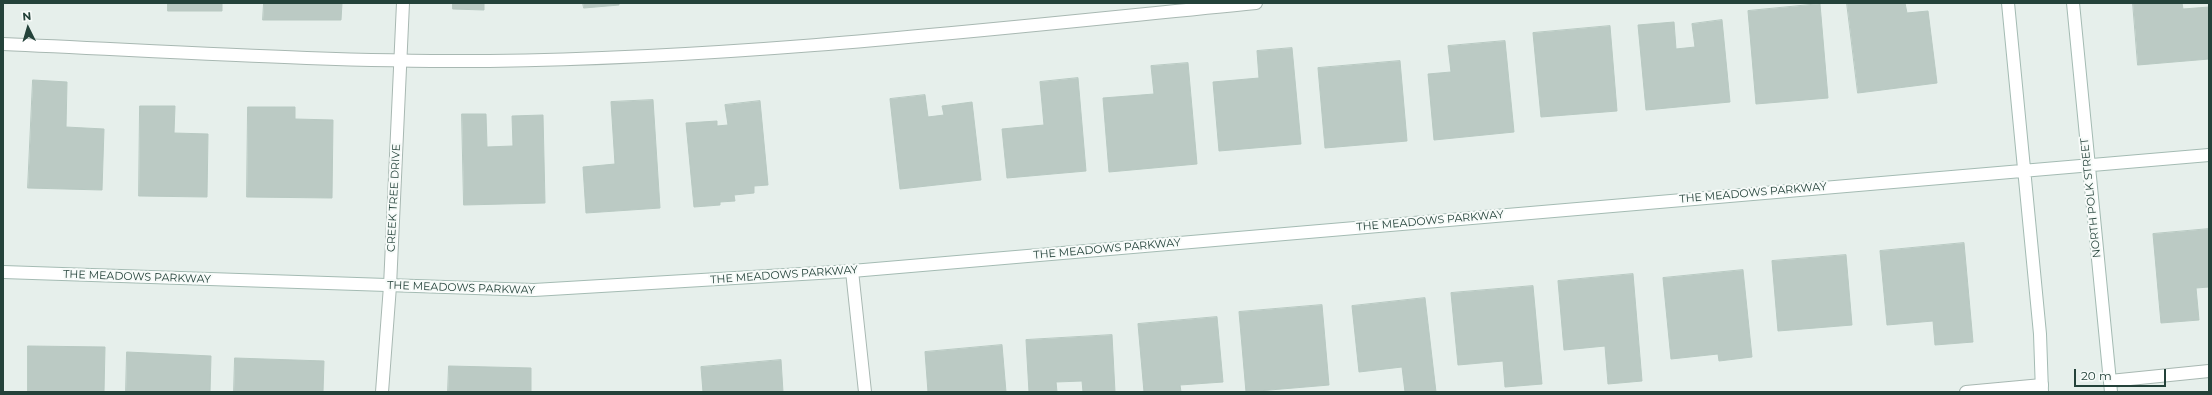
<!DOCTYPE html>
<html>
<head>
<meta charset="utf-8">
<style>
	body { margin:0 }
	#map { position:relative; width:2212px; height:395px; overflow:hidden; background:#e6efeb; font-family:Montserrat,sans-serif }
	canvas { display:block }
	.frame { position:absolute; inset:0; border:4px solid #24423a; pointer-events:none }
	.north { position:absolute; left:8px; top:8px; width:40px; height:40px; -webkit-text-stroke:3px #f7fbf9; paint-order:stroke; rotate:355deg; font-size:11px; font-weight:700; line-height:16px; text-align:center; color:#24423a }
	.north::after { content:''; display:block; margin:auto; width:14px; height:18px; background:#24423a; clip-path:polygon(50% 0,100% 100%,50% 72%,0 100%) }
	.scale { position:absolute; left:2074px; top:369px; width:92px; height:18px; box-sizing:border-box; border:2px solid #24423a; border-top:0; padding-left:5px; font-size:12px; line-height:14px; white-space:nowrap; color:#24423a; -webkit-text-stroke:3px #f7fbf9; paint-order:stroke }
</style>
</head>
<body>
<div id="map">
<canvas width="2212" height="395"></canvas>
<div class="frame"></div>
<div class="north">N</div>
<div class="scale">20 m</div>
</div>
<script>
const context = document.querySelector('canvas').getContext('2d');
context.lineJoin = 'round';
function paint(path, color) { context.fillStyle = color; context.fill(path, 'evenodd'); }
function strokePath(path, color, width, dash) { context.strokeStyle = color; context.lineWidth = width; context.lineCap = dash ? 'butt' : 'round'; context.setLineDash(dash || []); context.stroke(path); }
function label(font, color, halo, rows, align = 'center') {
  context.font = font + ' Montserrat,sans-serif'; context.lineWidth = 4; context.setLineDash([]); context.textBaseline = 'middle'; context.strokeStyle = halo; context.fillStyle = color; for (const [text, x, y, turn = 0] of rows) {
    context.save(); context.translate(x, y); context.rotate((+turn || 0) * Math.PI / 180); context.textAlign = isNaN(turn) ? turn : align; if (halo) context.strokeText(text, 0, 0); context.fillText(text, 0, 0); context.restore();
  }
}
const building = new Path2D(`
	M168,3h54v8h-54z
	M264,3h78l-1,17h-78z
	M453,3h31v7l-31,-1z
	M583,3h36v2l-35,3z
	M1847,3h58l2,10 21,-2 9,72 -79,10z
	M2133,3h49l1,6 26,-2v52l-71,6z
	M1820,4l8,94 -72,6 -8,-93z
	M1722,20l8,82 -84,8 -8,-85 36,-3 2,27 19,-2 -3,-23z
	M1610,26l7,85 -76,6 -8,-84z
	M1505,41l9,91 -80,8 -6,-66 23,-2 -3,-26z
	M1292,48l9,96 -82,7 -6,-69 46,-4 -2,-27z
	M1400,61l7,80 -82,7 -7,-80z
	M1188,63l9,101 -88,8 -6,-74 51,-4 -3,-28z
	M1078,78l8,93 -79,7 -5,-49 42,-4 -4,-43z
	M33,80l34,2 -1,45 38,2 -2,61 -74,-2z
	M925,95l3,22 16,-2 -2,-9 30,-4 9,78 -81,9 -10,-90z
	M653,100l7,108 -74,5 -3,-46 32,-3 -4,-62z
	M760,101l8,84 -14,1v7l-20,2 1,6 -15,1v3l-26,2 -8,-84 31,-2v5l11,-1 -3,-20z
	M140,106h35l-1,27 34,1 -1,63 -68,-1z
	M248,107h47v12l38,1 -1,78 -85,-1z
	M462,114h24l1,33 26,-1 -1,-30 31,-1 2,88 -81,2z
	M2209,229v58l-13,1 3,32 -38,3 -8,-89z
	M1964,243l9,99 -38,3 -2,-24 -46,4 -7,-74z
	M1846,255l6,70 -74,6 -6,-70z
	M1743,270l9,87 -33,4 -1,-7 -47,5 -8,-81z
	M1633,274l9,107 -34,3 -3,-38 -41,4 -6,-69z
	M1533,286l9,98 -37,3 -2,-26 -45,4 -7,-72z
	M1425,298l11,94h-31l-3,-25 -43,5 -7,-66z
	M1322,305l7,80 -83,7 -7,-80z
	M1217,317l6,65 -43,3 1,7h-37l-6,-68z
	M1112,335l3,57h-32l-1,-11 -26,1 1,10h-28l-3,-52z
	M1002,345l4,47h-78l-3,-40z
	M28,346l77,1 -1,45h-76z
	M127,352l84,4 -1,36h-84z
	M235,358l89,3 -1,31h-89z
	M781,360l2,32h-80l-2,-25z
	M449,366l82,2v24h-83z`);
paint(building, '#bbcac4');
strokePath(building, '#b8c9c2', 1);
const lane = new Path2D(`
	M3,44c162,7 324,18 486,17 256,-3 512,-33 767,-58
	M2110,381l99,-10
	M1966,392l76,-7`);
const street = new Path2D(`
	M852,271l13,121
	M382,392l8,-106 13,-283`);
const secondary = new Path2D(`
	M2008,3l32,331 2,58
	M2073,3l38,389
	M3,272l531,18 318,-19 1357,-116`);
strokePath(lane, '#a8b8b2', 14);
strokePath(street, '#a8b8b2', 14);
strokePath(secondary, '#a4bbb3', 14);
strokePath(lane, '#fff', 12);
strokePath(street, '#fff', 12);
strokePath(secondary, '#fff', 12);
label('11px', '#24423a', '#f7fbf9', [
	["THE MEADOWS PARKWAY",1753,193,-5],
	["CREEK TREE DRIVE",394,198,-87],
	["NORTH POLK STREET",2091,198,-96],
	["THE MEADOWS PARKWAY",1430,221,-5],
	["THE MEADOWS PARKWAY",1107,249,-5],
	["THE MEADOWS PARKWAY",784,275,-4],
	["THE MEADOWS PARKWAY",137,277,2],
	["THE MEADOWS PARKWAY",461,288,2]
]);
</script>
</body>
</html>
